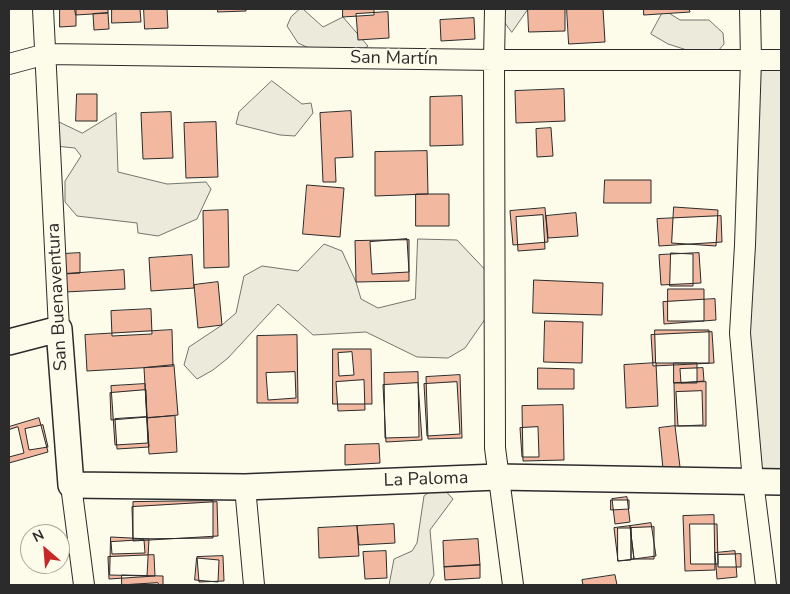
<!DOCTYPE html>
<html>
<head>
<meta charset="utf-8">
<style>
	body { margin:0 }
	#map { position:relative; width:790px; height:594px; overflow:hidden; background:#fdfbea; font-family:"Nunito Sans",sans-serif }
	canvas { display:block }
	.frame { position:absolute; inset:0; border:10px solid #2b2b2b; pointer-events:none }
	.north { position:absolute; left:20px; top:524px; width:50px; height:50px; box-sizing:border-box; background:#fdfbea; border:1px solid #a9a89e; border-radius:50%; rotate:333deg; font-size:14px; font-weight:700; line-height:20px; text-align:center; color:#2b2b2b }
	.north::after { content:''; display:block; margin:auto; width:18px; height:22px; background:#c62828; clip-path:polygon(50% 0,100% 100%,50% 72%,0 100%) }
</style>
</head>
<body>
<div id="map">
<canvas width="790" height="594"></canvas>
<div class="frame"></div>
<div class="north">N</div>
</div>
<script>
const context = document.querySelector('canvas').getContext('2d');
context.lineJoin = 'round';
function paint(path, color) { context.fillStyle = color; context.fill(path, 'evenodd'); }
function strokePath(path, color, width, dash) { context.strokeStyle = color; context.lineWidth = width; context.lineCap = dash ? 'butt' : 'round'; context.setLineDash(dash || []); context.stroke(path); }
function label(font, color, halo, rows, align = 'center') {
  context.font = font + ' "Nunito Sans",sans-serif'; context.lineWidth = 4; context.setLineDash([]); context.textBaseline = 'middle'; context.strokeStyle = halo; context.fillStyle = color; for (const [text, x, y, turn = 0] of rows) {
    context.save(); context.translate(x, y); context.rotate((+turn || 0) * Math.PI / 180); context.textAlign = isNaN(turn) ? turn : align; if (halo) context.strokeText(text, 0, 0); context.fillText(text, 0, 0); context.restore();
  }
}
const green = new Path2D(`
	M300,9h3l20,18 20,-10 25,29 -22,15 -22,-6 -26,-12 -11,-17 4,-9z
	M495,9h33l-16,23z
	M664,10l16,10h29l14,13 1,11 -12,14 -44,-14 -17,-10z
	M751,60h30v422l-28,-1 -13,-148z
	M272,81l30,23 9,-1 2,10 -18,23 -15,-1 -44,-11 3,-12z
	M116,113l2,59 49,12 39,-2 5,7 -14,30 -39,17 -20,-3 -1,-10 -60,-7 -12,-14v-21l16,-25 -6,-8 -20,-2 2,-25 25,12z
	M418,239l39,1 34,36 -3,39 -23,33 -17,10 -31,-1 -51,-25 -53,3 -35,-31 -50,54 -15,12 -16,9 -13,-14 5,-18 33,-22 14,-12 8,-37 18,-10 36,5 26,-27 18,7 14,31 5,17 17,9 37,-9z
	M441,486l12,13 -23,31 4,45 -5,10h-40l5,-26 18,-8 5,-8 7,-47z`);
paint(green, '#ecebdb');
strokePath(green, '#74746e', 1);
const building = new Path2D(`
	M60,9h16v17l-16,1z
	M75,9h33v4l-32,2z
	M112,9h28l1,13 -29,1z
	M144,9h23l1,19 -23,1z
	M218,9h28v2l-28,1z
	M343,9h31v6l-31,2z
	M528,9h37v22l-36,1z
	M567,9h36l2,33 -36,2z
	M644,9h45l1,3 -46,3z
	M388,12l1,26 -31,2 -2,-26z
	M108,13l1,16 -15,1 -1,-16z
	M474,18l1,21 -34,2 -1,-21z
	M564,89l1,32 -49,2 -1,-32z
	M77,94h20v27h-21z
	M462,96l1,49 -33,1v-49z
	M351,111l2,46 -18,1 1,24h-13l-3,-69z
	M171,112l2,46 -30,1 -2,-46z
	M216,122l2,55 -32,1 -2,-55z
	M551,128l2,28 -16,1 -1,-28z
	M427,151l1,43 -53,2v-44z
	M605,180h46v23h-47z
	M307,185l37,3 -4,49 -37,-3z
	M416,194h33v32h-33z
	M674,207l44,3 -2,36 -44,-3z
	M545,208l3,34 -35,3 -3,-34z
	M228,210l1,57 -25,1 -1,-57z
	M576,213l2,23 -30,2 -2,-22z
	M543,215l2,34 -27,2 -2,-34z
	M721,216l1,26 -63,4 -2,-27z
	M407,239l2,33 -37,2 -2,-32z
	M409,240v41l-53,1 -1,-41z
	M80,253v20l-16,1 -1,-20z
	M671,253l22,1v32h-23z
	M699,253l2,30 -40,2 -2,-30z
	M192,255l2,33 -43,3 -2,-33z
	M124,270l1,19 -60,3 -1,-18z
	M534,280l69,3 -1,32 -69,-2z
	M218,282l4,43 -24,3 -4,-43z
	M668,289h36v32h-36z
	M715,299l1,21 -52,4 -1,-22z
	M151,309l1,25 -40,2 -1,-25z
	M545,321l38,1 -1,41 -38,-1z
	M172,330l1,36 -86,5 -2,-36z
	M655,330h54v33h-53z
	M712,332l2,31 -61,3 -2,-31z
	M297,335l1,68h-41v-67z
	M333,349h38l1,55h-39z
	M352,352l2,23 -15,1 -1,-23z
	M656,363l2,43 -32,2 -2,-43z
	M674,363h23v20h-23z
	M174,365l4,50 -31,3 -3,-50z
	M538,368l36,1v20h-36z
	M703,368l1,13 -23,2 -1,-14z
	M295,372l1,26 -28,2 -2,-27z
	M418,372l1,65 -34,1 -1,-65z
	M460,375l2,63 -34,1 -2,-62z
	M364,380l1,30 -27,1 -2,-29z
	M457,382l3,52 -33,2 -3,-52z
	M706,382v44h-31l-1,-43z
	M418,383l4,57 -36,2 -3,-57z
	M145,384l3,59 -33,2 -4,-59z
	M146,390l1,27 -36,3 -1,-27z
	M702,391l1,34 -25,1 -2,-34z
	M563,405l1,55 -41,1 -1,-55z
	M175,416l2,36 -28,2 -2,-36z
	M147,417l2,30 -32,2 -2,-30z
	M39,418l9,34 -39,11v-36z
	M43,425l5,22 -19,3 -4,-21z
	M675,426l5,41 -17,2 -4,-41z
	M18,427l6,26 -15,4v-27z
	M538,427l1,30h-17l-2,-29z
	M379,444l1,19 -35,2v-20z
	M627,497l3,25 -15,2 -3,-25z
	M611,500h18v9l-18,1z
	M213,501v37l-80,1v-37z
	M217,502l1,34 -85,5 -1,-34z
	M714,515l1,55 -30,1 -2,-55z
	M651,523l5,33 -22,3 -4,-33z
	M394,524l1,19 -36,2 -2,-19z
	M690,524h27l1,40h-27z
	M357,526l2,30 -40,2 -1,-30z
	M630,526l4,33 -16,2 -4,-33z
	M654,527v32h-23v-31z
	M618,528h13v32l-13,1z
	M111,537l38,2 -2,37 -37,-1z
	M478,539l2,26 -36,2 -1,-26z
	M144,540l1,13 -33,1 -1,-12z
	M386,551l1,27 -22,1 -2,-27z
	M735,551l2,26 -20,2 -2,-26z
	M741,554v13h-23v-12z
	M154,555l1,21 -46,3 -1,-22z
	M223,556l1,25 -25,1 -2,-25z
	M197,558l22,2 -1,22 -23,-2z
	M480,565v13l-35,2 -1,-13z
	M122,575l41,1v9h-41z
	M615,575l2,10h-34l-1,-5z
	M158,583l1,2h-38z`);
paint(building, '#f2b8a0');
strokePath(building, '#2b2b2b', 1);
const minor = new Path2D(`
	M43,9l16,320
	M495,9l-1,51 1,388 18,137
	M750,9l1,51 -6,185 -5,88 13,148 13,104
	M9,64l37,-10 448,6h287
	M71,485l13,100
	M245,487l9,98`);
const tertiary = new Path2D(`
	M9,342l50,-13 12,156 174,2 253,-10 283,5`);
strokePath(minor, '#2b2b2b', 22);
strokePath(tertiary, '#2b2b2b', 28);
strokePath(minor, '#fdfbea', 20);
strokePath(tertiary, '#fdfbea', 25);
label('18px', '#2b2b2b', '#fdfbea', [
	["San Martín",394,59,1],
	["San Buenaventura",58,297,-93],
	["La Paloma",426,480,-2]
]);
</script>
</body>
</html>
